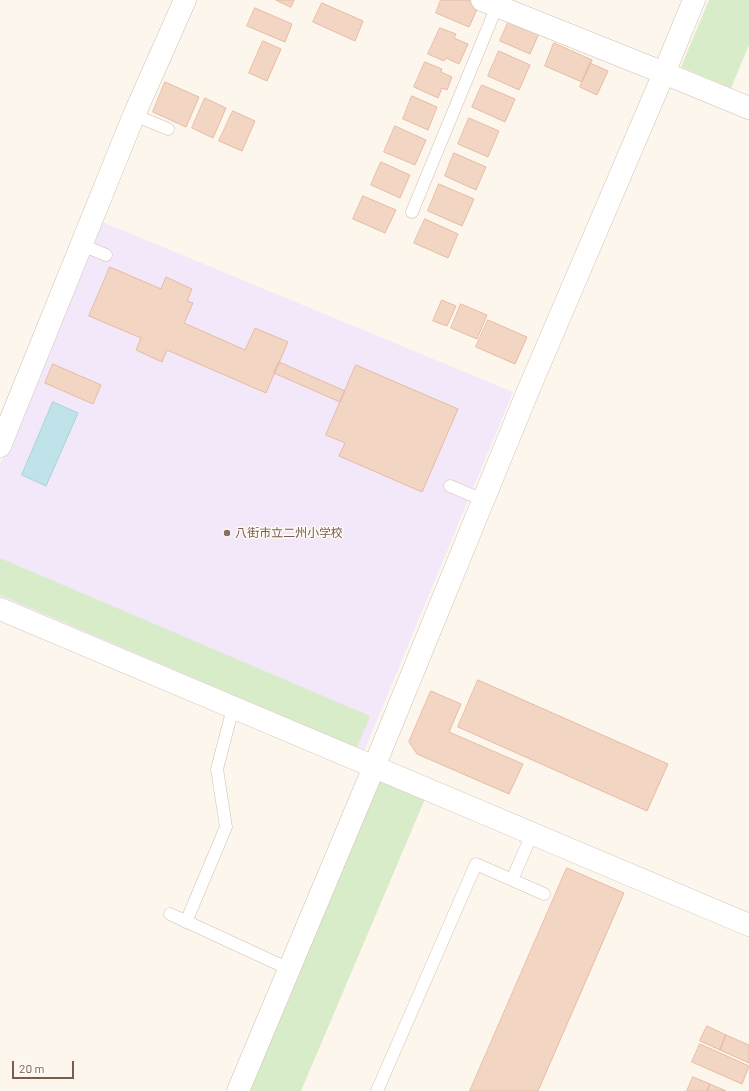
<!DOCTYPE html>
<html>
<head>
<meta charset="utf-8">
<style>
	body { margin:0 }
	#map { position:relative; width:749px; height:1091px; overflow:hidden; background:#fdf6ec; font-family:Barlow,sans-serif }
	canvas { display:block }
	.scale { position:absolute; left:12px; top:1061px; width:62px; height:18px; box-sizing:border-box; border:2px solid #7a5c4d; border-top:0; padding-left:5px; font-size:12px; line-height:14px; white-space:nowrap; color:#7a5c4d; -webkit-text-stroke:3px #fffaf3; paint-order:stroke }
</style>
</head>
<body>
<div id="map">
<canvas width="749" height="1091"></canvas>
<div class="scale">20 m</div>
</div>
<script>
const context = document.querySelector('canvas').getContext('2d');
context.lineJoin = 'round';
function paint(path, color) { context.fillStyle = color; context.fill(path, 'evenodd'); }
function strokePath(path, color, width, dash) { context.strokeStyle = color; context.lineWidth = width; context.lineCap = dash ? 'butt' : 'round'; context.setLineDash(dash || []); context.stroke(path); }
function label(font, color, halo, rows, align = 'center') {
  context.font = font + ' Barlow,"Noto Sans JP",sans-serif'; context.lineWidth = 3; context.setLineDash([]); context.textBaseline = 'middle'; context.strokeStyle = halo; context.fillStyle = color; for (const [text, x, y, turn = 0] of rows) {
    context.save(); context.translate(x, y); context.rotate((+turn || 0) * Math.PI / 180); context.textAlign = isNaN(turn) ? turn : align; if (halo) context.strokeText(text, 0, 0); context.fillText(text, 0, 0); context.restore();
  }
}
paint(new Path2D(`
	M100,221l413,171 -150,362 -363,-151v-139z`), '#f3e8fa');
paint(new Path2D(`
	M709,0h40v45l-18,43 -50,-21z
	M0,558l370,158 -13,32 -357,-153z
	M381,780l44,19 -124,292h-52z`), '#d8ecc9');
const water = new Path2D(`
	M53,402l25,11 -32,73 -24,-11z`);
paint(water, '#bfe3e8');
strokePath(water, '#a5d3da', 1);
const building = new Path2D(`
	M276,0h18l-3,7z
	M441,0h27l11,5 -10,22 -33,-14z
	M322,3l41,18 -8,20 -42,-19z
	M255,8l37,16 -7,18 -38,-16z
	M511,16l30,13 -11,25 -30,-13z
	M440,28l16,6 -2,4 14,6 -9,20 -13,-6 -2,3 -16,-7z
	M263,41l18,8 -14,32 -18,-8z
	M554,43l38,17 -10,22 -37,-16z
	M499,51l31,14 -11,25 -31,-14z
	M425,62l17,7 -1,3 11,5 -5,13 -5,-2 -4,10 -24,-11z
	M590,63l18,8 -11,24 -17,-8z
	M165,82l34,15 -13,30 -33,-15z
	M482,85l33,14 -10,23 -33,-15z
	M412,96l25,11 -9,23 -25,-11z
	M205,98l21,10 -13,30 -21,-10z
	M233,111l22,10 -13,30 -23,-10z
	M469,118l30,13 -11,26 -30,-13z
	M395,126l31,14 -11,25 -31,-13z
	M454,153l32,14 -10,23 -31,-14z
	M381,162l29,13 -10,23 -29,-13z
	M439,184l35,15 -12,27 -34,-15z
	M363,196l33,14 -11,23 -32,-14z
	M425,219l33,15 -10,24 -34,-15z
	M110,267l51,22 5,-12 26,12 -5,12 6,2 -9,20 61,27 10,-22 33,14 -22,51 -99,-43 -5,12 -26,-12 5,-12 -52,-22z
	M442,300l14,6 -9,20 -14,-5z
	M461,304l26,11 -10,24 -26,-11z
	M488,320l39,17 -12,27 -39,-17z
	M279,362l66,29 -5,11 -66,-29z
	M53,364l48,21 -8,19 -48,-21z
	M356,365l102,44 -36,83 -83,-36 6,-13 -19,-8z
	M478,680l190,84 -21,47 -189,-84z
	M431,691l30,13 -12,28 74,32 -14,30 -92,-40 -8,-12z
	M567,868l57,25 -86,198h-68z
	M707,1026l19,9 -6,15 -20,-9z
	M726,1035l23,10v18l-29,-13z
	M700,1044l49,22 -7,18 -50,-22z
	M693,1077l17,7 -3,7h-20z
	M710,1084l16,7h-19z`);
paint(building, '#f3d5c3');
strokePath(building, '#e6bba3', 1);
const service = new Path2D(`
	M134,115l34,14
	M412,212l85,-206
	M82,245l24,10
	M450,486l33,14
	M512,880l20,-46
	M170,914l119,55
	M186,922l40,-95 -9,-58 16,-61
	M377,1091l99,-227 68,30`);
const minor = new Path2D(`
	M482,0l182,73 85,35
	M0,446l134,-331 51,-115
	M0,609l749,316
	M238,1091l136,-324 154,-376 136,-318 30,-73`);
strokePath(service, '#d1beb0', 13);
strokePath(minor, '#d1beb0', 23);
strokePath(service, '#fff', 12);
strokePath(minor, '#fff', 22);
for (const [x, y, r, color] of [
	[227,533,4,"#8d6e63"]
]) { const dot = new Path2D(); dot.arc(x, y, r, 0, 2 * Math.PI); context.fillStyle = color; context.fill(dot); strokePath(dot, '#fffaf3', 1.5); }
label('12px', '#785e54', '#fffaf3', [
	["八街市立二州小学校",235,533]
], 'left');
</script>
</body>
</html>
